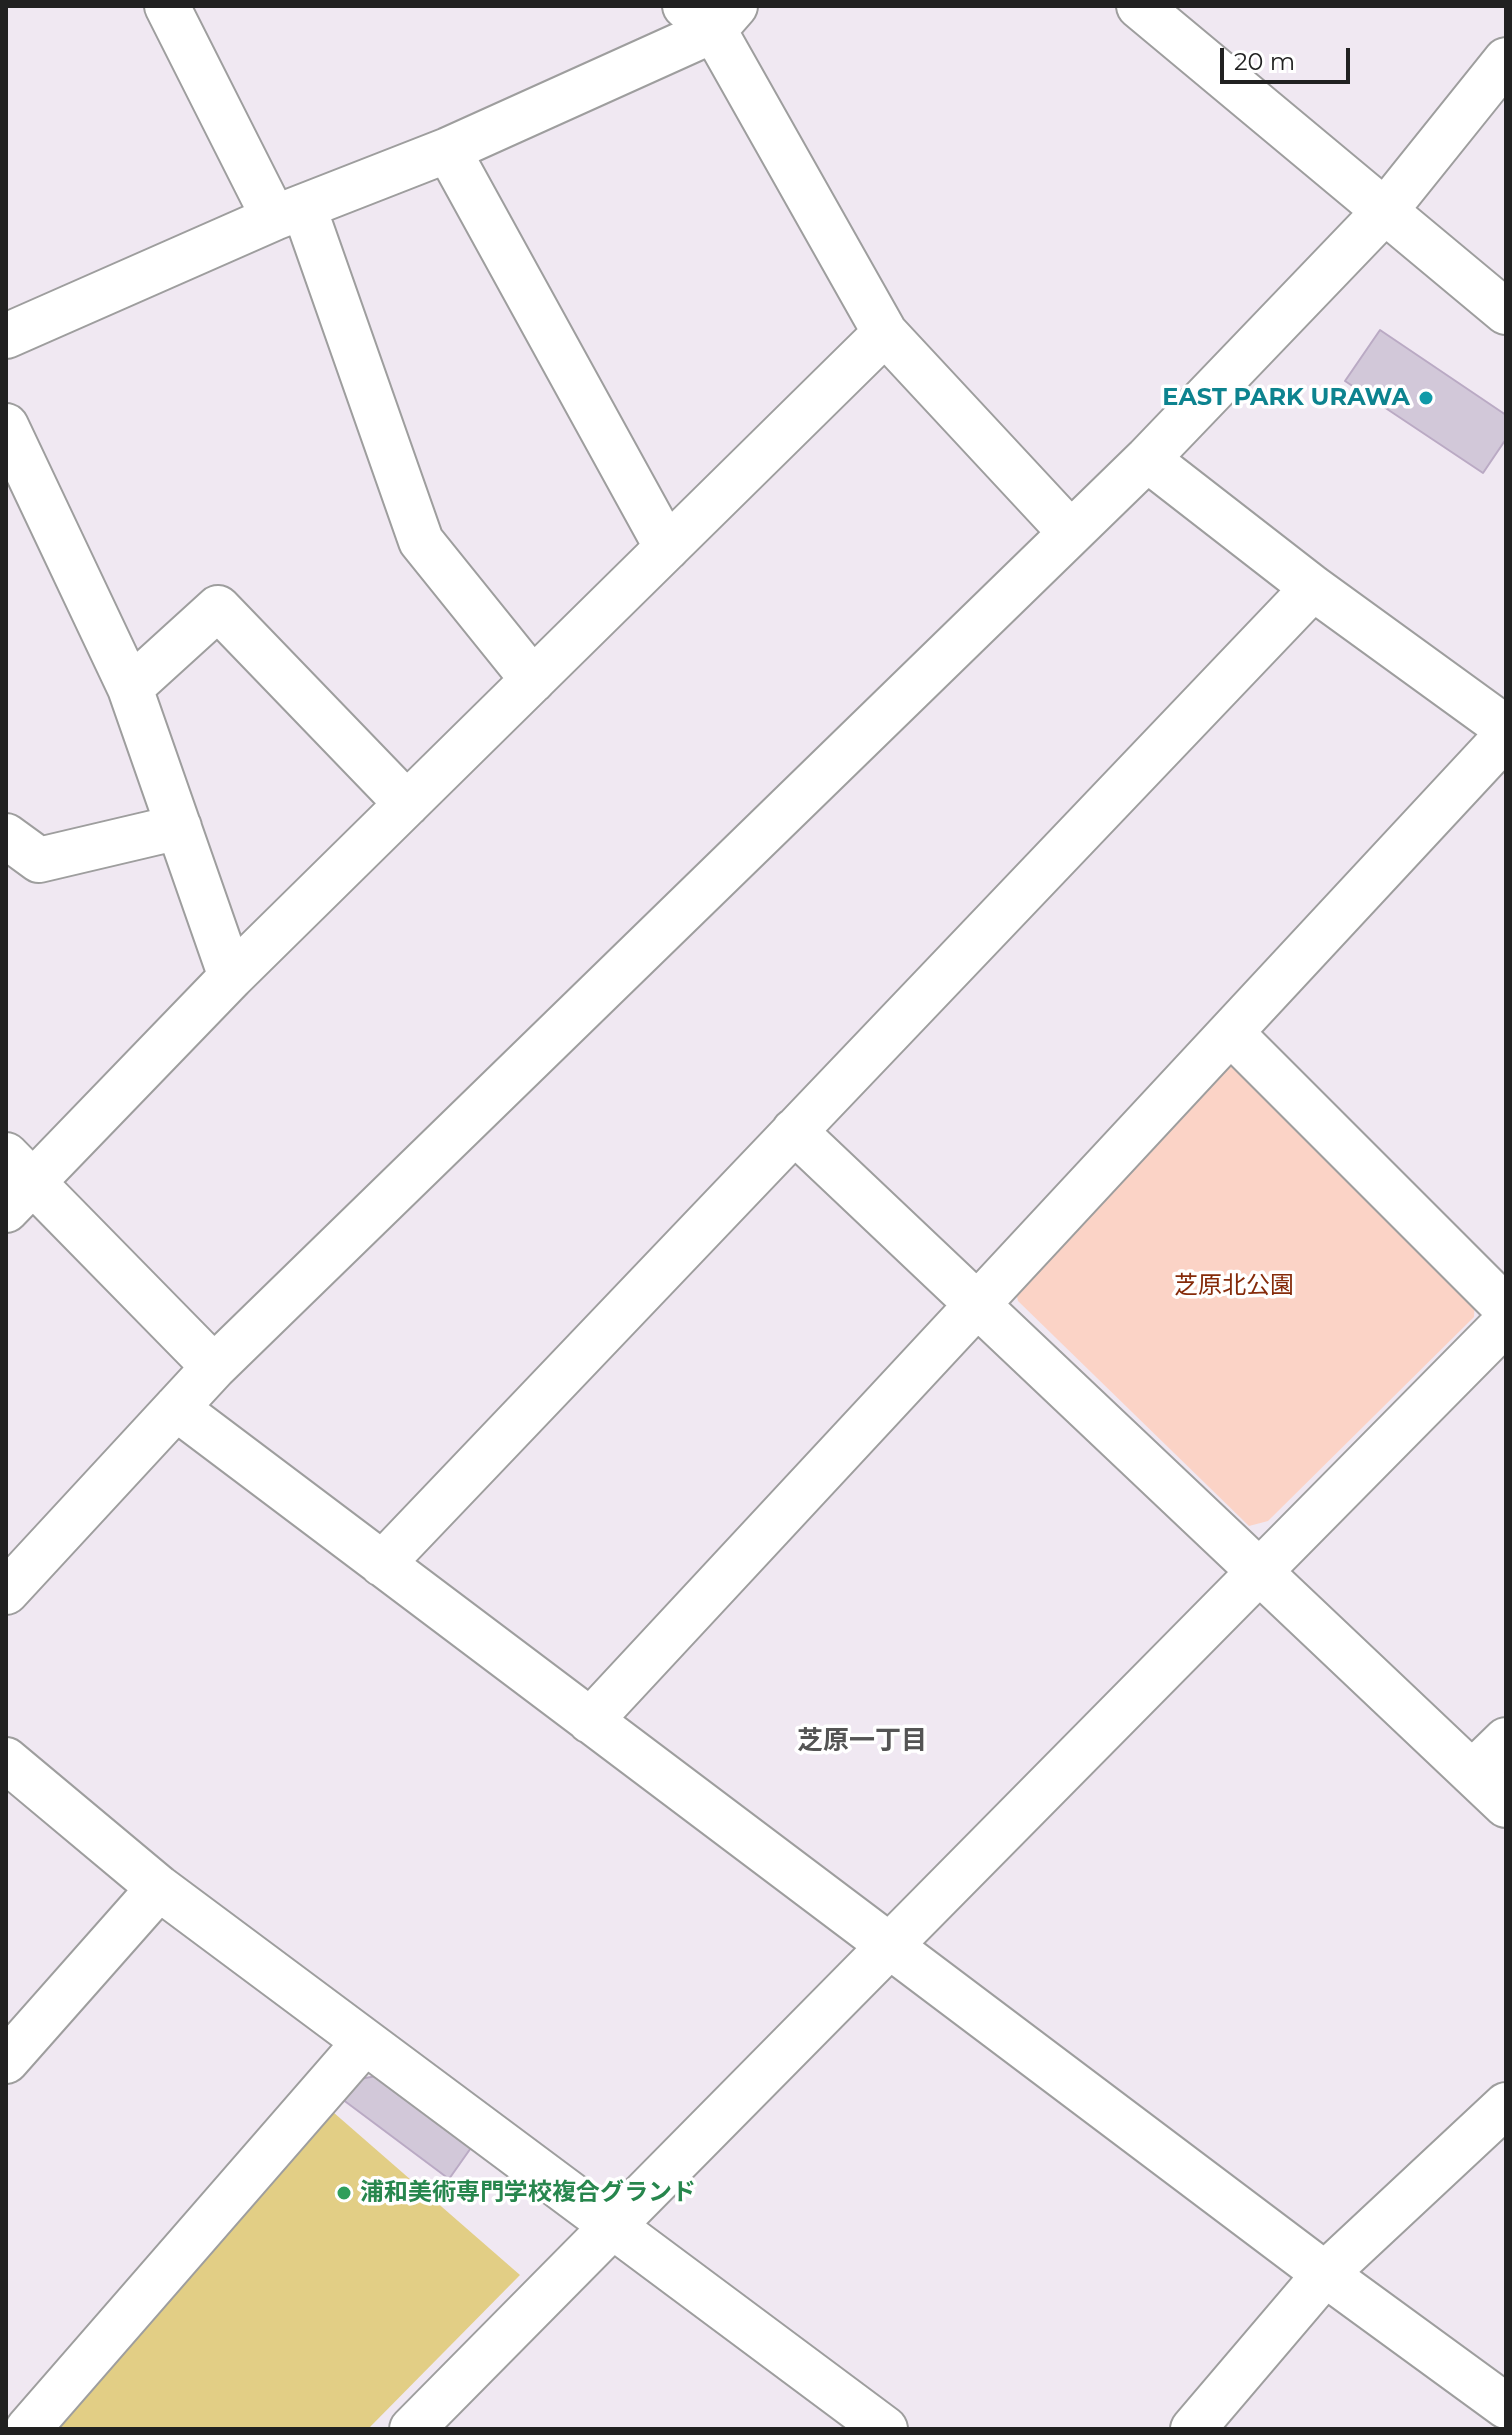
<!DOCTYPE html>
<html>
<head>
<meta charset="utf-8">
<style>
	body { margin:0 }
	#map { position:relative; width:1512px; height:2435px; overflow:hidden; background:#f0e8f2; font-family:Montserrat,sans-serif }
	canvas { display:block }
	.frame { position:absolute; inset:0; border:8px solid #212121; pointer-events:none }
	.scale { position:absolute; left:1220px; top:48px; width:130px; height:36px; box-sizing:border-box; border:4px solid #212121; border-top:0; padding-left:10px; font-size:24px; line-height:28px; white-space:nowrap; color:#212121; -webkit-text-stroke:6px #fff; paint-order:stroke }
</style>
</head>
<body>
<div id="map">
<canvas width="1512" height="2435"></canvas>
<div class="frame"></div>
<div class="scale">20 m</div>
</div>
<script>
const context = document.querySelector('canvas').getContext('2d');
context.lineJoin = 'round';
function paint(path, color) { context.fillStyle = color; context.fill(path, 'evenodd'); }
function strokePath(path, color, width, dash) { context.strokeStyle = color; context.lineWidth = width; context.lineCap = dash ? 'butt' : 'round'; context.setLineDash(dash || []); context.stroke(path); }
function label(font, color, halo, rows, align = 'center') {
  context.font = font + ' Montserrat,"Noto Sans JP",sans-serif'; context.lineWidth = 7; context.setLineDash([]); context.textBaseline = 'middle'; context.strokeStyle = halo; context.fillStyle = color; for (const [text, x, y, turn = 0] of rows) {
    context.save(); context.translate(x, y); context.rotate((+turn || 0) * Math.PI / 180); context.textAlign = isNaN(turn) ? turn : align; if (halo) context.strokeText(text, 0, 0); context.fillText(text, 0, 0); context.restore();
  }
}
paint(new Path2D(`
	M1228,1062l20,6 227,231 -1,18 -206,204 -19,5 -231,-225 -5,-22z`), '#fbd3c6');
paint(new Path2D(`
	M333,2112l187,163 -152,154h-306l-6,-6z`), '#e2ce85');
const building = new Path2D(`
	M1380,330l126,85v24l-23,34 -138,-92z
	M377,2076l96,69 -24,34 -107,-80 17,-20z`);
paint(building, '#d2c8d9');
strokePath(building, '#baaac4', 2);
const minor = new Path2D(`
	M167,6l107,212
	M685,6l29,24 171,303 186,200
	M1139,6l367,306
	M448,150l219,398
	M304,208l117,333 112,139
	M6,336l268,-118 174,-68 266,-120 21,-24
	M6,426l124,262 101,289
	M1147,459l166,129 193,140
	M130,688l88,-80 189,196
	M6,836l33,24 140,-33
	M1231,1033l275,275
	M794,1131l712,674
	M6,1155l208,212
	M6,1210l225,-233 654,-644
	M176,1408l1149,866 181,132
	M382,1564l931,-976
	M6,1592l208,-225 933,-908 237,-247 122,-152
	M590,1721l916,-985
	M6,1760l153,128 726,541
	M1472,1773l34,-33
	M6,2061l153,-173
	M28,2429l336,-386
	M412,2429l1094,-1107
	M1193,2429l132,-155 181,-169`);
strokePath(minor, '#9e9e9e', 48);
strokePath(minor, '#fff', 44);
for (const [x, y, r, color] of [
	[1426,398,8,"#0f9aa8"],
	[344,2193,8,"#2e9e5b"]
]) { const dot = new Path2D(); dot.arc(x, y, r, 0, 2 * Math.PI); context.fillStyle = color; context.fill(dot); strokePath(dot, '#fff', 3); }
label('bold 24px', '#0d838f', '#fff', [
	["EAST PARK URAWA",1410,398]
], 'right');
label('24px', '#852a09', '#fff', [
	["芝原北公園",1234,1286]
]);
label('bold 24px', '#27864d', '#fff', [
	["浦和美術専門学校複合グランド",360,2193]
], 'left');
label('bold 26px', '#545454', '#fff', [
	["芝原一丁目",862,1741]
]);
</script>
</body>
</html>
